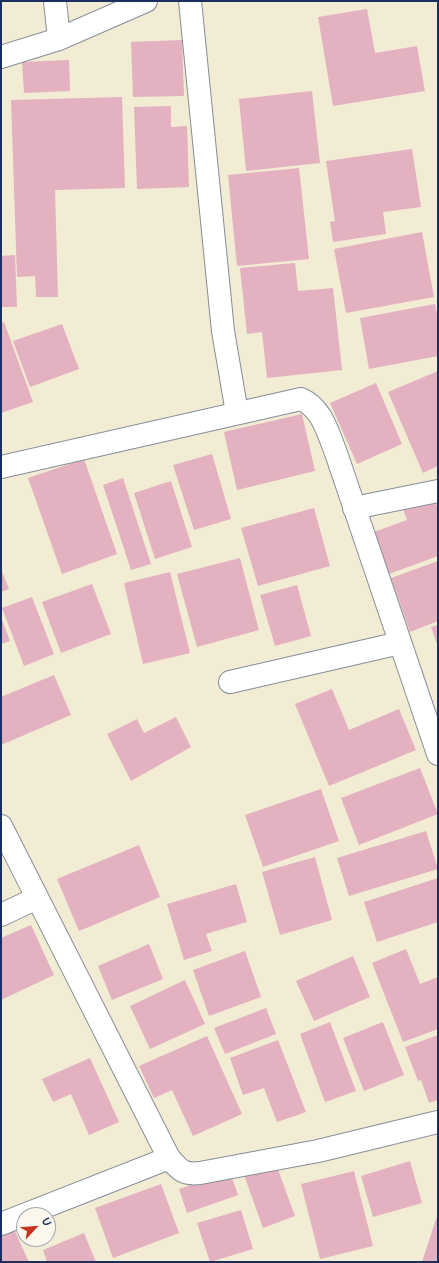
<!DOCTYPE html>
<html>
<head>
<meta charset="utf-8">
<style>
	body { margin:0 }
	#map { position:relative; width:439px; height:1263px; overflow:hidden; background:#f2ecd4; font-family:Pangolin,sans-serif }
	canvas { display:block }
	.frame { position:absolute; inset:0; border:2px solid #1b2f5e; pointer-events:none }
	.north { position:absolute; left:16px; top:1207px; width:40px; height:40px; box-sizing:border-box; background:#fbf7ec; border:1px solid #a1a7b3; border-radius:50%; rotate:64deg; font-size:11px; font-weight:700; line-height:16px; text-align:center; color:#1b2f5e }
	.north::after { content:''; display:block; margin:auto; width:14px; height:18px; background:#c8321e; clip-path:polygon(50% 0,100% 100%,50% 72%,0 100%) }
</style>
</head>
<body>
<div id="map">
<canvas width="439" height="1263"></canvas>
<div class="frame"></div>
<div class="north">U</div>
</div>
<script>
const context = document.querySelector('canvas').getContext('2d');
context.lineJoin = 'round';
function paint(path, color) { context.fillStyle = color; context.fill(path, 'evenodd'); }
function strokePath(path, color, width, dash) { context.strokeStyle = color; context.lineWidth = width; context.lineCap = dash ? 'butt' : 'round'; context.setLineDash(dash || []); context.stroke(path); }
paint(new Path2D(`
	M367,9l8,44 42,-7 8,45 -92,15 -15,-89z
	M182,40l2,56 -51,1 -2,-55z
	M69,60l1,31 -46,2 -2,-31z
	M312,91l8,72 -74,8 -7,-72z
	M122,97l3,91 -70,2 3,107h-22l-1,-21 -18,1 -6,-177z
	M171,106v21l16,-1 2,61 -52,2 -3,-82z
	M412,149l9,58 -38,5 3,22 -53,8 -3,-20 5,-1 -9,-60z
	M299,168l10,91 -72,7 -9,-91z
	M422,232l12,65 -88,16 -12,-64z
	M15,255l2,52h-16v-51z
	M295,263l3,28 35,-3 9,82 -75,8 -5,-46 -15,2 -7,-66z
	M435,304l3,15v37l-69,13 -9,-51z
	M4,322l29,80 -32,11v-90z
	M62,324l17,45 -49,18 -17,-46z
	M438,371v95l-15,7 -35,-81z
	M376,383l26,61 -45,20 -27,-61z
	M302,414l13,57 -78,19 -13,-58z
	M212,454l19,65 -37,11 -21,-65z
	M84,459l33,95 -55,20 -34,-96z
	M123,478l28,86 -20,6 -28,-85z
	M171,481l21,66 -37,12 -21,-66z
	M434,498l4,10v48l-49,18 -15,-42 33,-12 -4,-11z
	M314,508l16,58 -72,20 -17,-58z
	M240,558l19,72 -62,17 -20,-73z
	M438,561v60l-28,11 -19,-54z
	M1,569l8,20 -8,3z
	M170,572l20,81 -47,11 -19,-81z
	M92,584l19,50 -50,19 -19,-51z
	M297,585l14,51 -36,10 -15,-51z
	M32,597l22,57 -30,12 -22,-58z
	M1,617l9,24 -9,3z
	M438,625v22l-7,-20z
	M54,675l17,40 -70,30v-48z
	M332,689l17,41 50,-21 17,41 -87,36 -34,-82z
	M176,717l15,30 -60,34 -24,-47 30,-15 7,14z
	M420,768l18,46 -79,31 -18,-47z
	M321,789l18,52 -76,26 -18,-52z
	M426,831l12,38 -89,27 -12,-38z
	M139,845l21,52 -81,34 -22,-52z
	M315,857l17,63 -52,15 -18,-63z
	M438,878v44l-61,20 -13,-40z
	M236,884l11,38 -41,12 6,17 -28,9 -17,-56z
	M31,925l23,50 -53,25v-62z
	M149,944l14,35 -51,21 -14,-34z
	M406,949l14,35 18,-7v52l-35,13 -31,-79z
	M245,951l16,46 -52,19 -16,-46z
	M353,956l17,41 -56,24 -18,-40z
	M185,980l20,44 -55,25 -20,-43z
	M266,1008l10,26 -51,20 -11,-26z
	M330,1022l26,69 -31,11 -25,-68z
	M383,1022l21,53 -40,16 -21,-53z
	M438,1035v65l-9,3 -8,-23 -3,1 -13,-34z
	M207,1036l35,78 -49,22 -21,-46 -18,8 -15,-32z
	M278,1040l28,72 -29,10 -13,-34 -21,7 -13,-37z
	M90,1058l29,64 -30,13 -18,-41 -18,8 -11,-23z
	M410,1161l12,42 -49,14 -12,-41z
	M276,1164l19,52 -32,12 -19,-53z
	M354,1171l19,75 -53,13 -19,-75z
	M230,1172l8,23 -51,18 -8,-24z
	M161,1184l18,49 -66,25 -18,-50z
	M241,1210l12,39 -43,13 -13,-39z
	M438,1213v49h-16z
	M13,1227l16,35h-28v-30z
	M84,1233l12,29h-49l-4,-12z`), '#e3b1c0');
const minor = new Path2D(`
	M55,1l4,38
	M190,1l33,330 14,82
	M1,57l58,-18 87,-38
	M1,467l300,-68c21,9 27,34 35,54l102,301
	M354,508l84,-17
	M230,682l170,-39
	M1,826l168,332c11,12 14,17 31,15l118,-22 120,-29
	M1,915l36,-17
	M1,1224l168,-66`);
strokePath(minor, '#868e99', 24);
strokePath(minor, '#fff', 22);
</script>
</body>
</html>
